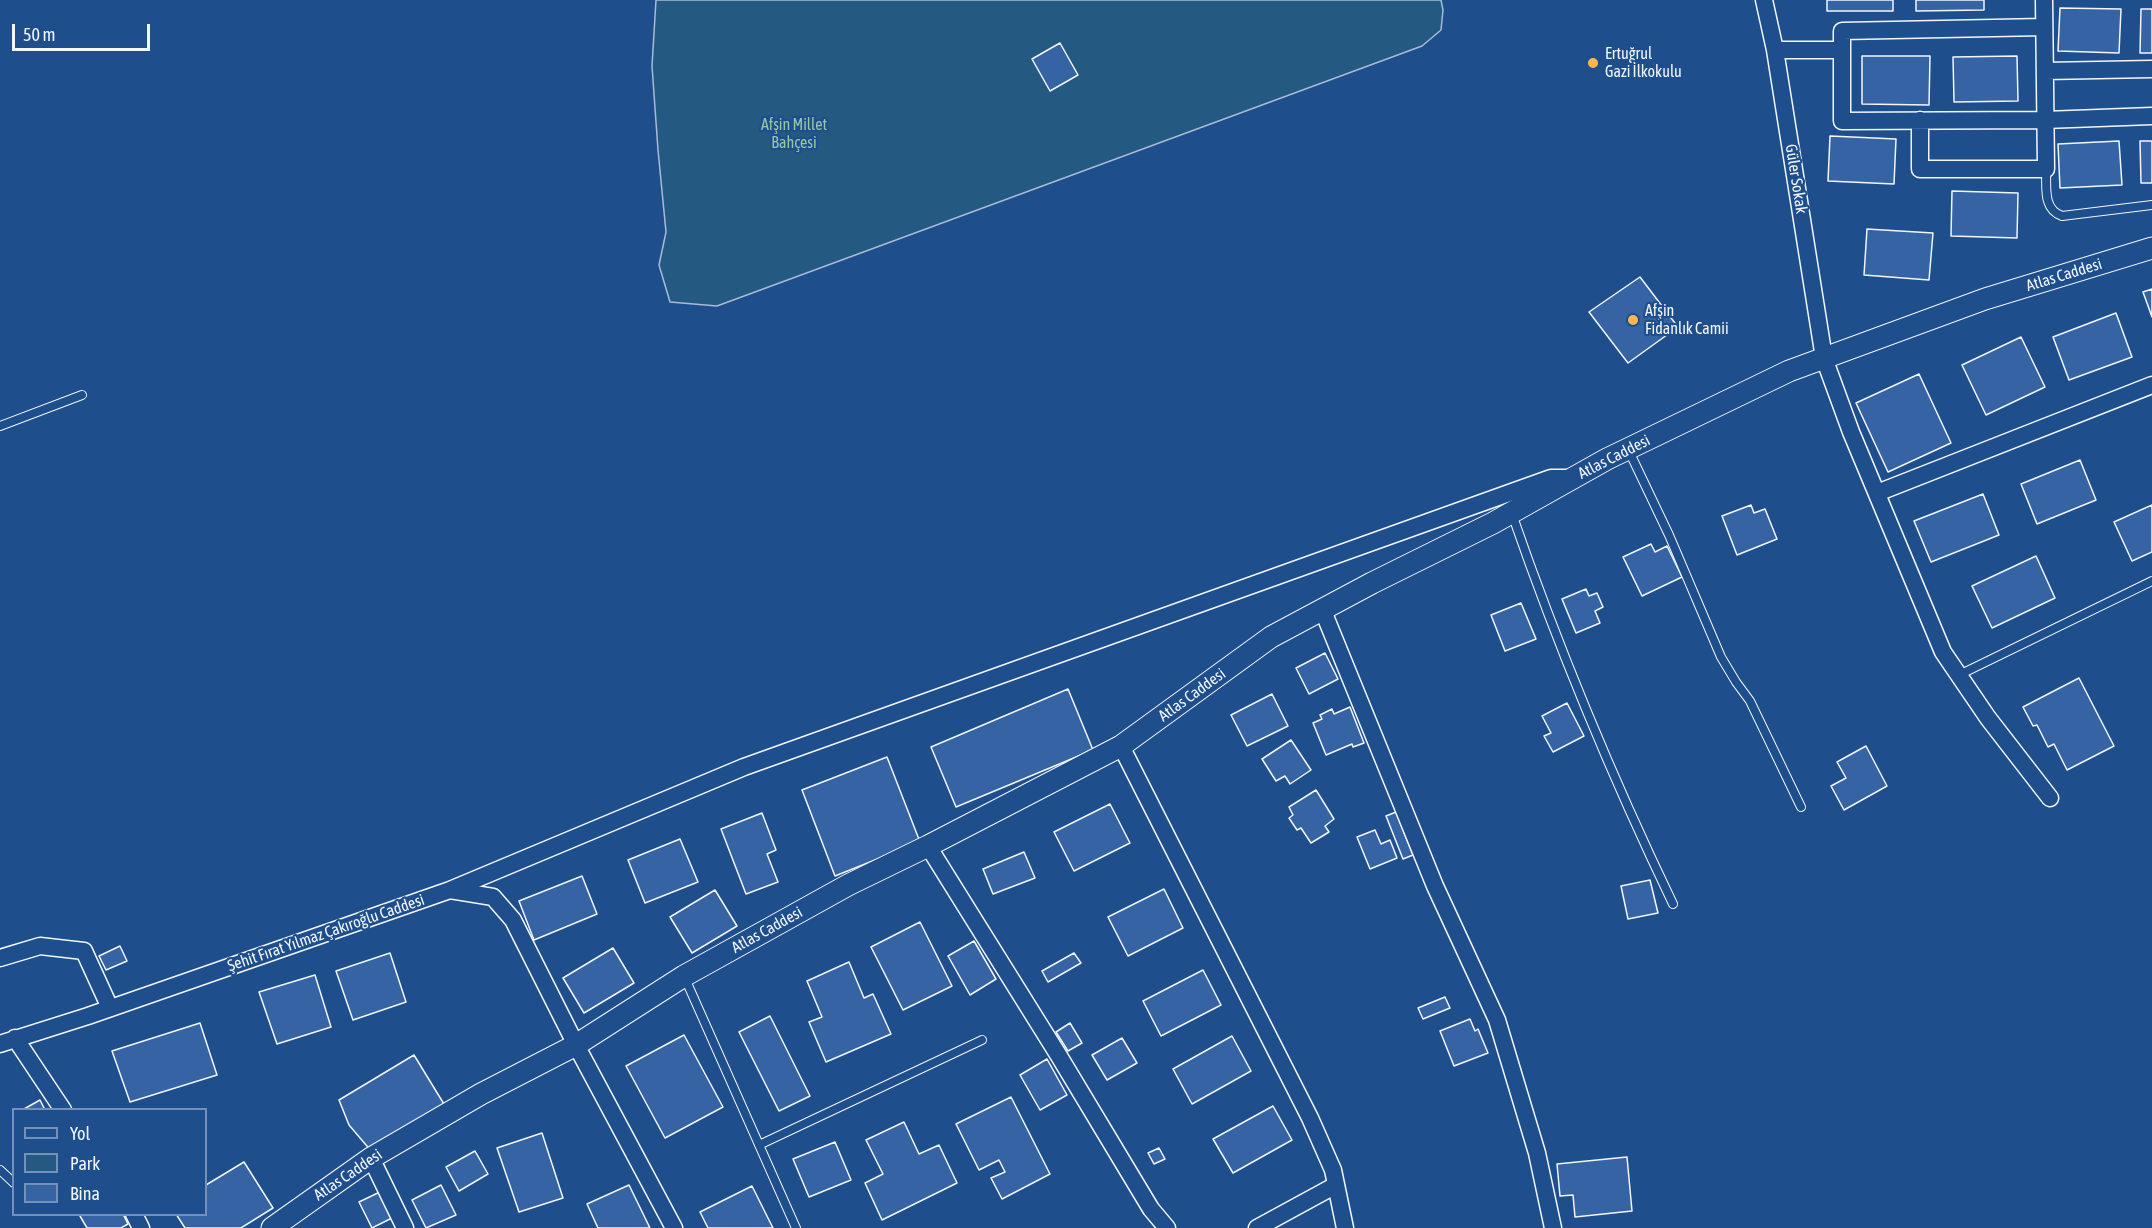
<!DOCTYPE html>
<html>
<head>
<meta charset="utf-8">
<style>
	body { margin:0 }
	#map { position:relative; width:2152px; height:1228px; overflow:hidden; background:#1f4e8c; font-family:"Asap Condensed",sans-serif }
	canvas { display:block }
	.legend { position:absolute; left:12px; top:1108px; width:195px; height:108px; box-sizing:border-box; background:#1f4e8c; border:2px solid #7391ba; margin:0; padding:8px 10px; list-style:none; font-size:18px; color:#f2f6ff }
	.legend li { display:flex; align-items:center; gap:12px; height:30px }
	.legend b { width:30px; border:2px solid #7391ba }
	.scale { position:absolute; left:12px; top:24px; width:138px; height:27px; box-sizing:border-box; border:3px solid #f2f6ff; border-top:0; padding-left:8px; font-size:18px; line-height:21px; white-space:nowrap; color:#f2f6ff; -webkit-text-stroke:4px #1f4e8c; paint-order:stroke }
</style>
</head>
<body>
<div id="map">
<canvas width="2152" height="1228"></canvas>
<ul class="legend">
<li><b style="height:8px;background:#1f4e8c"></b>Yol</li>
<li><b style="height:16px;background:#245a82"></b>Park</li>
<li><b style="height:16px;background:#3563a3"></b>Bina</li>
</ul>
<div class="scale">50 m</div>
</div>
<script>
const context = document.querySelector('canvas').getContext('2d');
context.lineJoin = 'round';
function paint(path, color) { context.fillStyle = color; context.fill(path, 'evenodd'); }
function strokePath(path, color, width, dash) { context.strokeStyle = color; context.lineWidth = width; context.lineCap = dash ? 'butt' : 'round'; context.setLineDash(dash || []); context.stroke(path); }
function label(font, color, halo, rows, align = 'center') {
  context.font = font + ' "Asap Condensed",sans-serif'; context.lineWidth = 4.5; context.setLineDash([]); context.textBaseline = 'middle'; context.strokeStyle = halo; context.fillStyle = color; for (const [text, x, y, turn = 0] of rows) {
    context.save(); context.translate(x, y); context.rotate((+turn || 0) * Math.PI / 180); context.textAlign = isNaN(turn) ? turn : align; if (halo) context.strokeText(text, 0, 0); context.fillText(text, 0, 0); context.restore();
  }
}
const green = new Path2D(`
	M656,0h785l2,10 -2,20 -19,16 -705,260 -47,-4 -11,-37 7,-33 -8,-82 -6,-84z`);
paint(green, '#245a82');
strokePath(green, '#a8bbd7', 1.5);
const building = new Path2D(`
	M1827,0h66v11h-66z
	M1916,0h68v10l-68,1z
	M2060,8l61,1 -2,44 -61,-2z
	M2141,9h11v44h-12z
	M1060,43l18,32 -28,16 -18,-32z
	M1862,56h68l-1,49 -67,-1z
	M2017,56l1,45 -64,1 -1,-45z
	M1830,136l66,3 -2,45 -66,-3z
	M2119,141l3,44 -62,3 -2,-44z
	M2140,141h12v42h-11z
	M1952,191l66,2 -1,45 -66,-2z
	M1867,229l66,4 -4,47 -65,-5z
	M1640,277l38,50 -50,36 -39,-51z
	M2152,289v28l-9,-25z
	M2116,313l16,44 -63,23 -16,-43z
	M2021,337l24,50 -59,28 -24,-50z
	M1919,374l32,69 -63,29 -32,-69z
	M2080,460l16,40 -59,24 -16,-40z
	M1983,494l16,41 -68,27 -17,-41z
	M1751,505l3,8 11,-4 12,30 -40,16 -15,-39z
	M2152,505v47l-20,9 -18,-39z
	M1651,544l4,8 12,-6 15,31 -40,19 -19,-39z
	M2036,556l19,42 -63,30 -20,-42z
	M1586,589l3,7 8,-3 6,14 -8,4 5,12 -24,10 -14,-34z
	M1521,603l15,36 -31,12 -14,-36z
	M1325,653l13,26 -29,15 -13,-26z
	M2079,678l35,68 -47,24 -13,-26 -6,3 -11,-22 -4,1 -10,-19z
	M1068,689l25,61 -137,57 -25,-60z
	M1272,694l16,32 -41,20 -16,-31z
	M1567,703l17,33 -31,16 -9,-16 7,-3 -9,-17z
	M1350,707l14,36 -11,4 -1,-3 -26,11 -13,-32 9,-4 -2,-4 12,-6 2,5z
	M1291,740l20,30 -21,14 -5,-8 -9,5 -14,-22z
	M1866,746l21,40 -43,24 -13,-24 15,-8 -9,-16z
	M887,757l33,85 -85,34 -33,-86z
	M1316,790l18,29 -9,7 4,6 -18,11 -10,-15 -4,2 -8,-12 4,-3 -4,-8z
	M1110,804l20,39 -56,28 -20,-39z
	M1396,812l17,43 -10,4 -17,-43z
	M762,813l14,37 -9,4 11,28 -32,12 -25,-65z
	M1375,830l6,14 9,-4 7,18 -27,11 -13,-32z
	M680,839l18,43 -53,21 -17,-43z
	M1024,852l11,26 -42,16 -10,-25z
	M582,876l15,38 -63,26 -15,-39z
	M1650,880l8,33 -30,6 -7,-33z
	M1164,889l19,39 -55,28 -20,-39z
	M715,890l22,36 -45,27 -22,-36z
	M920,922l32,64 -49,24 -32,-63z
	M974,941l22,38 -26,16 -22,-39z
	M120,946l7,15 -21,9 -7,-14z
	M613,948l21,35 -50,30 -21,-35z
	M390,953l16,49 -53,18 -17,-49z
	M1074,953l7,10 -33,19 -6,-11z
	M849,962l15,36 9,-4 18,40 -65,28 -17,-40 13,-5 -15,-36z
	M1203,970l18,35 -60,31 -18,-35z
	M315,975l16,52 -54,17 -18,-52z
	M1445,997l5,11 -27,11 -5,-11z
	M770,1016l40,80 -31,15 -40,-79z
	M1470,1019l5,12 3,-2 10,24 -34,13 -14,-35z
	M200,1023l17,52 -87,27 -18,-51z
	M1070,1023l12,20 -14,8 -12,-19z
	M684,1035l39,72 -58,31 -39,-72z
	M1232,1036l19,35 -59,33 -19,-35z
	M1122,1038l15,25 -30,17 -15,-25z
	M414,1055l33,54 -75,43 -23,-27 -10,-25z
	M1047,1059l20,36 -27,15 -20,-35z
	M1011,1097l39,77 -48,25 -11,-21 14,-6 -6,-12 -20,10 -23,-46z
	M40,1100l5,10h-21v-1z
	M1273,1106l19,34 -59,33 -20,-34z
	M904,1122l15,32 20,-9 18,38 -75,37 -17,-37 18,-9 -17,-34z
	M542,1133l21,65 -44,14 -22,-64z
	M835,1142l16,38 -42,17 -16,-38z
	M1159,1148l6,11 -11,5 -6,-11z
	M475,1151l13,23 -29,17 -13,-24z
	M1627,1157l5,54 -57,6 -2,-22 -13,1 -3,-32z
	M244,1162l29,46 -32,20h-56l-9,-14h30v-29z
	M441,1185l15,30 -30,13 -14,-28z
	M629,1185l21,43h-52l-11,-24z
	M752,1186l21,42h-65l-8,-16z
	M384,1190l12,26 -24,12 -13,-26z
	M82,1214h41l5,10 -7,4h-34l-7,-12z`);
paint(building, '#3563a3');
strokePath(building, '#f2f6ff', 1.5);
const service = new Path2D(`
	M2046,169c1,17 -4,40 16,47l90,-11
	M0,426l82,-31
	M1628,449l41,86 52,122 15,25 14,19 51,106
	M1512,514c46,133 100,263 161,390
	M1959,675l193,-94
	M684,976l112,252
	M759,1145l223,-105
	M0,1170l14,13`);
const minor = new Path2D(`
	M1764,0l11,50 49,308 27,74 92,220 45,66 62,80
	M2044,27l-202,4v90l203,-1 107,-4
	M1775,50h67
	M2045,71l107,-2
	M1920,120v49h126l-2,-169
	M1877,493l275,-108
	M1323,611l112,275 62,134 40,133 16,75
	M1121,746l189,372 23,52 12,58
	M928,846l131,210 92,153 16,19
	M450,890l294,-123 807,-289h22
	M0,958l40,-12 44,5 26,57
	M15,1038l48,72
	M0,1044l88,-28 362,-126 43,7 20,23 63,125 98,183
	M371,1158l34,70
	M134,1214l7,14
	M1257,1228l79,-43`);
const tertiary = new Path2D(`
	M272,1228l99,-70 110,-64 95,-49 108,-69 164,-91 80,-39 193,-100 150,-109 101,-54 121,-60 114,-64 182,-88 196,-72 167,-51`);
strokePath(service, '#f2f6ff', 10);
strokePath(minor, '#f2f6ff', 19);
strokePath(tertiary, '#f2f6ff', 23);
strokePath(service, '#1f4e8c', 8);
strokePath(minor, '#1f4e8c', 16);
strokePath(tertiary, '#1f4e8c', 21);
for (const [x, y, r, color] of [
	[1593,63,6,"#ffb74d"],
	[1633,320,6,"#ffb74d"]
]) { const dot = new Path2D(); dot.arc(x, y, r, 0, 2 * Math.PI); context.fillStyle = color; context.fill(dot); strokePath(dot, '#1f4e8c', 2); }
label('16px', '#f2f6ff', '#1f4e8c', [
	["Ertuğrul",1605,54],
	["Gazi İlkokulu",1605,72],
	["Afşin",1645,311],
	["Fidanlık Camii",1645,329]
], 'left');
label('16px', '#97c8a6', '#1f4e8c', [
	["Afşin Millet",794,125],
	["Bahçesi",794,143]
]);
label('16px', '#f2f6ff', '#1f4e8c', [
	["Güler Sokak",1796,179,81],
	["Atlas Caddesi",2064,275,-17],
	["Atlas Caddesi",1614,457,-27],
	["Atlas Caddesi",1192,695,-36],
	["Atlas Caddesi",767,930,-29],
	["Şehit Fırat Yılmaz Çakıroğlu Caddesi",326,933,-19],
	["Atlas Caddesi",348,1175,-34]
]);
</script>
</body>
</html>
